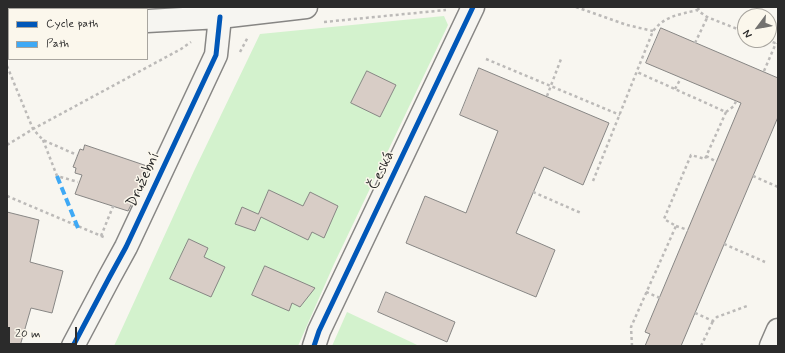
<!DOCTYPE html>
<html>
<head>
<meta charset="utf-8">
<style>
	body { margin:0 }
	#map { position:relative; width:785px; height:353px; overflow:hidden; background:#f8f6f0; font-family:Mynerve,sans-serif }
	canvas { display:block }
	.frame { position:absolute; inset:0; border:8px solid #2b2b2b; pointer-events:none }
	.legend { position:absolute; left:8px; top:8px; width:140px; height:52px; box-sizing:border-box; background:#fbf7ec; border:1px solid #a8a59f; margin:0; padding:5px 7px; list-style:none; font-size:12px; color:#2b2b2b }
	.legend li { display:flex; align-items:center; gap:8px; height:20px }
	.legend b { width:20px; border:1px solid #a8a59f }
	.north { position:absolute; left:737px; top:8px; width:40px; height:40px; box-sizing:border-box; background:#fbf7ec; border:1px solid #a8a59f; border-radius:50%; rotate:238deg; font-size:11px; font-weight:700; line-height:16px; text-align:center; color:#2b2b2b }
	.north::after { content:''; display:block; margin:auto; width:14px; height:18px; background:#737270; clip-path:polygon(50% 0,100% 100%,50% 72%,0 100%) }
	.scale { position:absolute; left:8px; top:327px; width:69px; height:18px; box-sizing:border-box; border:2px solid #2b2b2b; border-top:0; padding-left:5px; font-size:12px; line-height:14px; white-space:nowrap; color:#2b2b2b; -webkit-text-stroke:3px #fbf7ec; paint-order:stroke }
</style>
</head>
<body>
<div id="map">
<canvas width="785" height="353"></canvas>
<div class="frame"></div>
<ul class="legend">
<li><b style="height:5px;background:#0057b8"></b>Cycle path</li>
<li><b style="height:5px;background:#3fa9f5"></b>Path</li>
</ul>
<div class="north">N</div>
<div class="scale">20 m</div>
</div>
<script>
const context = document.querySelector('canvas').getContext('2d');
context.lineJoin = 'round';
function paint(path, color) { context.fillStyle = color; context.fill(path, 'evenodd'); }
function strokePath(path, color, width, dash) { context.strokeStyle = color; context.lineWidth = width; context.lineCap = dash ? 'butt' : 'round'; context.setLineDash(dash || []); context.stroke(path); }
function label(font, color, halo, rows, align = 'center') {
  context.font = font + ' Mynerve,sans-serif'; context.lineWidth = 3; context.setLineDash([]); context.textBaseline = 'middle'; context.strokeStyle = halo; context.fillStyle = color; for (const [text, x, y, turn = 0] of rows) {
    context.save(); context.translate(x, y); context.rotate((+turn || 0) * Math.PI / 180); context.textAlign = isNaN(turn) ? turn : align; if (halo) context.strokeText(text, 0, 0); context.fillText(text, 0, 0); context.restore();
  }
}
paint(new Path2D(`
	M444,16l4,9 -114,239 -36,82h-184l80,-175 66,-137z
	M347,312l64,30 8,4h-87z`), '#d3f2cd');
const building = new Path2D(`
	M661,28l117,50v39l-97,229h-36l5,-12 -5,-2 96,-229 -95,-40z
	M479,68l130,55 -26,62 -39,-18 -28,66 39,17 -19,47 -130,-54 19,-47 41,17 32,-82 -38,-16z
	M367,71l29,14 -16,32 -29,-14z
	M85,145l65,22 -22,44 -53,-17 7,-19 -7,-2 1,-5 -3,-1 7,-18 3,1z
	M269,190l34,16 7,-14 28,14 -14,32 -12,-6 -4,8 -47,-23 -6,14 -20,-7 7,-17 16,7z
	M7,212l32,8 -9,42 33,9 -11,42 -21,-5 -11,38h-13z
	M189,239l19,9 -4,9 21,10 -14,30 -41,-18z
	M265,266l50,22 -15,19 -8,-4 -3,8 -37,-16z
	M386,292l69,30 -8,20 -69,-30z`);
paint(building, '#d8cdc6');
strokePath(building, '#878684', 1);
const street = new Path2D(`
	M147,21l73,-4 86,-10
	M7,22l2,1
	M73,346l36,-68 17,-31 90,-192 4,-38
	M314,346l5,-15 154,-324`);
const secondary = new Path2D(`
	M771,346l7,-16`);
strokePath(street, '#878684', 25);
strokePath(secondary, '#878684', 25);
strokePath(new Path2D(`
	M576,7l51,18 26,6
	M697,10l4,-3
	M324,22l122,-12
	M767,40l11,4
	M695,43l12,-25
	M7,49h2
	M240,52l8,-15
	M486,59l134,56
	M7,66l26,63 10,11 34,15
	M764,71l12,-28
	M675,89l6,-11
	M547,96l14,-37
	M726,112l8,-6 2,-5
	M43,140l14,36 21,6
	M7,145l26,-16 148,-80 10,-7
	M706,156l11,6
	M753,176l25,11
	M593,181l60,-150c13,-16 26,-16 44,-21l10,7 38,15
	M533,192l48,21
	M7,196l99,42
	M676,226l12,4
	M101,236l13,-32
	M724,244l41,18
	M646,292l14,6
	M695,313l18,8 4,-4 30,-11
	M632,346l-1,-19 45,-101 -12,-7 27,-64 14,4 21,-47 -89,-40
	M701,346l12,-25`), '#bcbab8', 2.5, [3, 3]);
strokePath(street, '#f6f5f1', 22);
strokePath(secondary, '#f6f5f1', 22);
strokePath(new Path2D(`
	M57,176l21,52`), '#3fa9f5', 4, [8, 4]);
strokePath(new Path2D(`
	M73,346l36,-68 17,-31 90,-192 4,-38
	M314,346l5,-15 154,-324`), '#0057b8', 5);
label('15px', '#2b2b2b', '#fbf7ec', [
	["Česká",382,171,-65],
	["Družební",144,180,-65]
]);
</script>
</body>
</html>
